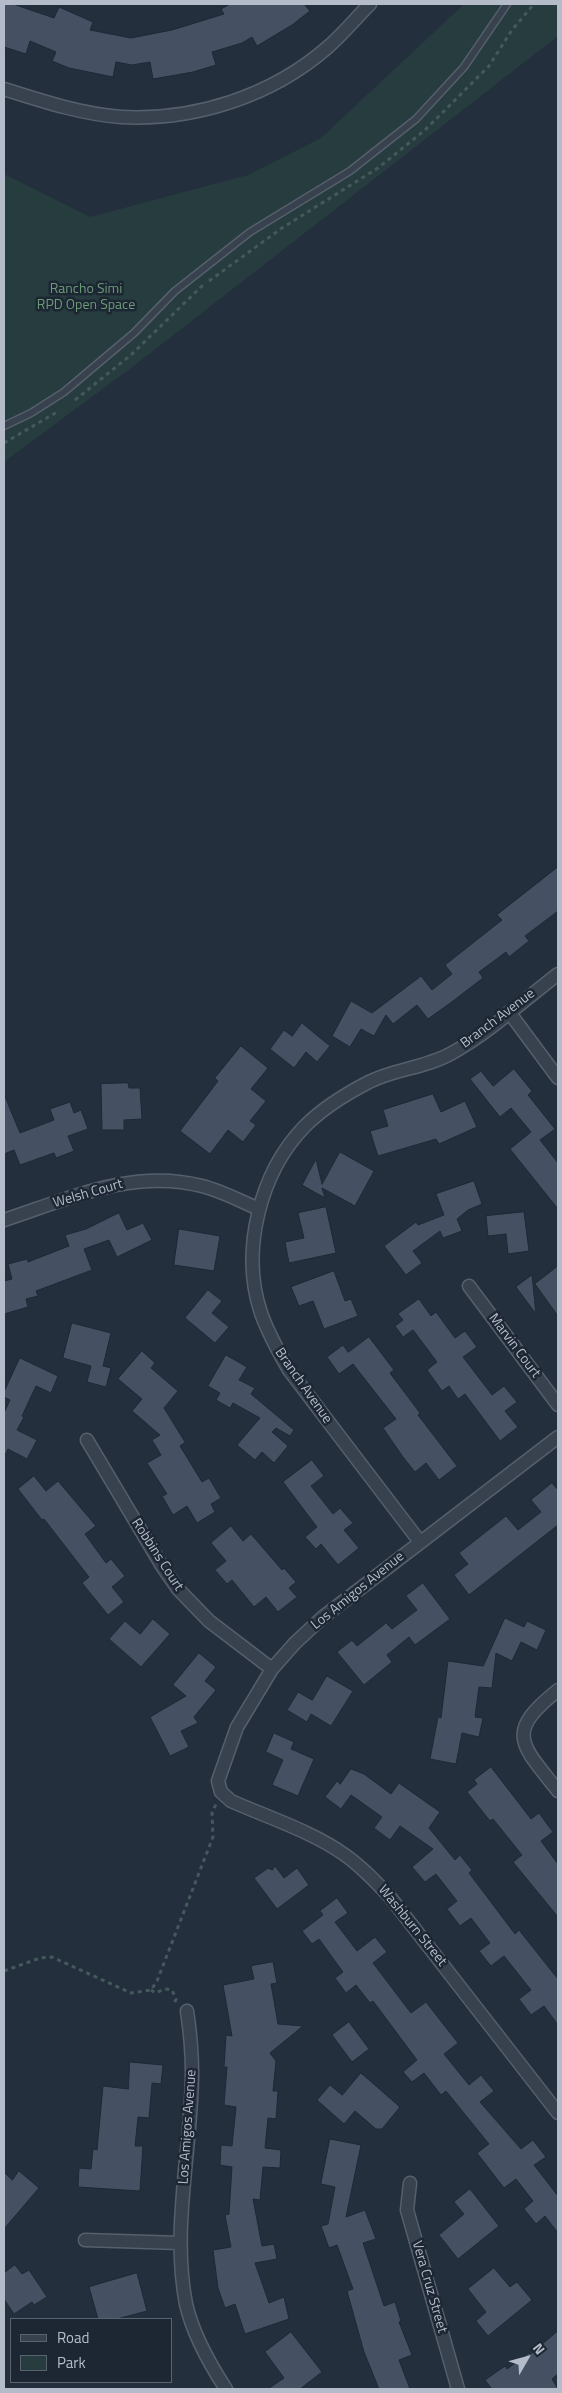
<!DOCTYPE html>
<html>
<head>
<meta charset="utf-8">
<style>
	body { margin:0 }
	#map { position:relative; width:562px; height:2393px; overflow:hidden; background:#242f3e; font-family:"Titillium Web",sans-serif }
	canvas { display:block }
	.frame { position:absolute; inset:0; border:5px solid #b4bcc9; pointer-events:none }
	.legend { position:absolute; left:10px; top:2318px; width:162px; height:65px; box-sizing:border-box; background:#1d2633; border:1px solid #59626f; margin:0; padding:6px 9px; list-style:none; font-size:15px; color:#b4bcc9 }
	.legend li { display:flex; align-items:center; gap:10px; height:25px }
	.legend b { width:25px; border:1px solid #59626f }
	.north { position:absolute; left:502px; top:2333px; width:50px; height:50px; -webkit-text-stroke:4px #1d2633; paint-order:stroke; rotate:52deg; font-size:14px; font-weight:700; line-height:20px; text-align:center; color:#b4bcc9 }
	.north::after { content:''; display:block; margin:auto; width:18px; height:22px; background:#b4bcc9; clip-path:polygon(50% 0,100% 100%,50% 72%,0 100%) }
</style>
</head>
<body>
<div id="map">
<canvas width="562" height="2393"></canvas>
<div class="frame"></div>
<ul class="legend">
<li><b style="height:6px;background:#38414e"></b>Road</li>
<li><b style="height:14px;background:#263c3f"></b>Park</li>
</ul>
<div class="north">N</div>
</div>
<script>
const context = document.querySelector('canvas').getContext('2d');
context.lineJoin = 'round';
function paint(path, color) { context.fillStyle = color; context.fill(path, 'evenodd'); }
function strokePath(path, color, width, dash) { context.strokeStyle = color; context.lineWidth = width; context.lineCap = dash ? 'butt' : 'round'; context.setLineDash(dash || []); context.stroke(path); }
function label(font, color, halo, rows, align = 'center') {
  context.font = font + ' "Titillium Web",sans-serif'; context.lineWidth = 5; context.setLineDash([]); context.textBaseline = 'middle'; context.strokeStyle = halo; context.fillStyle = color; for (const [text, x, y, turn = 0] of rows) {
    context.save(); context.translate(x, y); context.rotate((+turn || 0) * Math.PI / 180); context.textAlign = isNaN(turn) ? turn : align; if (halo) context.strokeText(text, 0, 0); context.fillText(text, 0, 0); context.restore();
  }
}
paint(new Path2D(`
	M464,4h94v32l-423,329 -131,97v-288l86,43 158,-42 73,-37z`), '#263c3f');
const building = new Path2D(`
	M4,4h9l41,14 5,-11 34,15 -3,8 41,8 41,-8 52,-16 -3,-5 9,-5h74l6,7 -18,14 -35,21 -5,-9 -10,6 -30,9 4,13 -23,7 -40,7 -3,-17 -18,3 -16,-3 -3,15 -44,-9 -17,-7 4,-9 -26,-11 -4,13 -22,-7z
	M558,867v44l-33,25 4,5 -20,16 -3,-5 -27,20 4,6 -30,23 -25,18 -11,-14 -24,19 -7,-9 -12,21 -13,-7 -11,18 -18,-11 19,-35 21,12 49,-37 11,14 20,-16 -7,-9 57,-45 -5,-5z
	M302,1023l28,23 -13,16 -11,-10 -12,16 -24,-19 14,-19 8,6z
	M241,1046l27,22 -17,21 15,12 -16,20 6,4 -13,17 -15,-12 -18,24 -30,-23 38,-50 -3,-3z
	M514,1069l18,22 -4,4 27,34 -15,11 18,23v46l-48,-60 21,-17 -20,-24 -11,9 -30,-38 11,-8 12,15z
	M128,1083l1,5h11l2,31 -18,1v10h-22l-1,-46z
	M4,1094l16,39 34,-13 -4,-11 20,-7 4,11 7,-3 7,19 -20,7 6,15 -18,7 -2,-5 -34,12 -6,-15 -10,4z
	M433,1094l8,18 24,-11 12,26 -38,17 -3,-5 -58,17 -8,-25 18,-5 -5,-16z
	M340,1152l34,19 -19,35 -33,-18 3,10 -23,-13 14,-26 6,25z
	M474,1181l8,23 -14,6 -11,9 5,12 -19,7 -3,-7 -27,20 9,12 -16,12 -22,-29 32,-24 2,3 26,-10 -8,-21z
	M326,1207l10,46 -47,10 -4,-21 19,-4 -6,-25z
	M524,1212l5,39 -21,3 -2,-20 -18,2 -2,-20z
	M119,1213l8,17 16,-7 9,17 -35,17 -8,-17 -25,9 8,21 -56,21 2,5 -12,3 2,8 -24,7v-33l8,-2 -4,-15 19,-5 1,3 41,-16 -4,-11 21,-6z
	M179,1229l41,7 -6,35 -40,-6z
	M558,1266v50l-23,-32z
	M334,1271l11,30 6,-2 7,17 -34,13 -11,-28 -14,5 -8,-19z
	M532,1275l4,39 -20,-27z
	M208,1290l14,11 -10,12 17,14 -14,16 -30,-25z
	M419,1299l12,17 5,-4 19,26 10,-7 12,16 -14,10 29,38 12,-9 13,16 -12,9 13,16 -18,14 -35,-47 -7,5 -9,-13 -7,5 -15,-21 10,-8 -24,-32 -10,7 -8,-11 8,-6 -5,-6z
	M72,1323l39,10 -8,33 8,2 -5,19 -19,-5 4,-16 -28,-8z
	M369,1337l25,33 -4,3 30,40 -2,2 39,51 -18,14 -13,-17 -11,9 -12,-15 -20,-29 13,-9 -43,-55 -14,10 -12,-17 16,-12 5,7z
	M142,1351l13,12 -4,5 27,23 -14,17 21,34 -5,4 22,36 7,-4 12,20 -10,6 4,8 -18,11 -10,-17 -14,9 -11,-19 5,-2 -20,-31 14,-8 -9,-15 8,-5 -28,-24 10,-12 -24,-20z
	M226,1355l21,12 -8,13 16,8 -4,6 43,36 -4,6 -14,-8 -4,4 16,14 -14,17 -12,-11 -7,8 -18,-15 23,-27 -27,-15 -3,5 -14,-8 4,-7 -12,-7z
	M20,1358l38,18 -7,17 -15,-7 -14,30 2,1 -7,13 20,10 -10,19 -19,-10 -4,8v-44l6,-13 -6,-3v-5z
	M312,1460l12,16 -13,10 22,28 7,-6 13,15 -9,7 15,18 -21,17 -17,-21 -5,5 -11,-12 12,-10 -34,-45z
	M34,1476l12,15 12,-10 38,45 -11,8 21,29 5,-4 14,17 -13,11 12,15 -16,13 -26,-32 7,-6 -45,-58 -2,1 -24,-31z
	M552,1483l6,7v35l-89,70 -15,-20 14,-11 -9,-11 47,-37 12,14 23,-18 -10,-12z
	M231,1526l12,15 8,-7 31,36 2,-2 12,14 -7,6 8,9 -19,15 -12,-15 -12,10 -22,-27 -5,4 -12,-14 11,-9 -15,-18z
	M423,1583l27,36 -35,26 -6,-8 -22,18 5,7 -28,23 -27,-33 15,-12 5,6 29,-23 6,6 25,-19 -11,-14z
	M505,1618l19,9 3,-6 19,9 -9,20 -16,-8 -9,19 -16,-8 -4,35 -13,-1 -4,30 8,1 -4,19 -17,-4 -6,31 -26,-5 8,-42 3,1 7,-57 35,5z
	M153,1619l17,15 -29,33 -32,-28 16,-18 15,13z
	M199,1653l17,14 -11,14 11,9 -22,27 4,6 -17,8 8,16 -19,9 -20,-39 36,-21 -13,-11z
	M327,1676l26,15 -22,35 -20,-12 -4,8 -20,-12 11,-18 14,8z
	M274,1733l20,9 -3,7 23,10 -16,37 -26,-11 11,-25 -17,-8z
	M491,1767l40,52 8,-6 14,19 -12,9 17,23v53l-45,-55 9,-7 -29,-36 -3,2 -23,-29 10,-8 -3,-4z
	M351,1769l13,5 27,20 8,-11 41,29 -11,16 26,32 5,-5 12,15 -3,3 46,61 4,-4 39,49v46l-14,-19 -13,9 -12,-16 12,-9 -27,-34 -13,10 -12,-15 11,-8 -19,-25 -11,8 -13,-17 10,-8 -21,-27 -11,8 -13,-15 21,-18 -33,-23 -10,14 -16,-12 8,-11 -31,-22 -10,14 -16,-12 12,-16 3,3z
	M275,1866l9,12 13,-10 12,17 -32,24 -23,-31 14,-10 4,2z
	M337,1898l11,15 -13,9 22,29 18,-14 12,15 -14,11 38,50 15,-11 32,41 -14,11 25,31 12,-10 13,16 -14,11 41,47 12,-9 13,17 -12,8 24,31v37l-13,-17 -9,8 -12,-15 9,-8 -17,-22 -12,9 -27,-35 12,-9 -43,-53 -5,4 -17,-22 -12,9 -9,-10 14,-12 -44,-59 -3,2 -14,-18 -10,8 -11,-15 8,-6 -24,-33 -7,5 -10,-13 21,-16 -3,-4z
	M273,1962l4,21 -6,1 7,40 25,2 -33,27 6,8 -3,30h5l-2,28 -8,-1 -3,30 16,2 -1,18 -17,-1 -3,33 -7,-1 9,47 12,-2 3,15 -22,4 14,40 15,-6 5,22 -44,15 -10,-30 -10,4 -7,-20 -5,-38 18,-3 -6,-32 4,-1 3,-47 -12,-2 1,-20 11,1 4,-39 -12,-2 3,-38h-3l2,-32 6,1 -9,-51 31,-6 -3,-13z
	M349,2022l20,27 -17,13 -20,-27z
	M130,2062l33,3 -2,19 -9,-1 -3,35 -11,-1 -3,29h8l-3,45 -62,-4 1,-19 12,1 2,-20 4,1 6,-64 25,3z
	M361,2073l39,34 -18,22h-6l-21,-18 -11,13 -27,-24 13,-15 12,10z
	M330,2139l31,6 -15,72 19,-7 11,29 -13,4 21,63 11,-4 6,19 -2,1 13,33 -13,5 11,29h-31l-15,-37 -17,-61 6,-2 -16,-44 -8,3 -8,-22 7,-2 7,-37 -14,-3z
	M19,2171l20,17 -35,41v-57l8,8z
	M470,2189l29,37 -41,33 -19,-24 25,-21 -10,-12z
	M15,2265l7,9 7,-4 18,27 -13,8 -2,-3 -18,12 -10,-15v-26z
	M494,2268l16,19 7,-5 15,18 -44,36 -12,-15 10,-9 -18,-23z
	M137,2273l10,38 -30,8h-19l-9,-32z
	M558,2331v43l-6,5 6,10h-66l-7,-9 20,-14 2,3 22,-16 1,1z
	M291,2332l31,40 -22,17h-32l16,-11 -19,-26z`);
paint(building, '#455162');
strokePath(building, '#1f2835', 1);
const service = new Path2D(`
	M4,426l27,-13 33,-21 70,-59 41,-42 75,-59 100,-61 66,-52 48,-52 43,-63`);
const minor = new Path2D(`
	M4,89c38,12 77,25 117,28 74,4 151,-21 207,-70 15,-13 28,-29 42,-43
	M509,1012l49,66
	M4,1220c64,-21 129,-52 198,-34 20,5 38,15 57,23
	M469,1286l89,119
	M558,1437l-235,180 -28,26 -23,26 -35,58 -19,54 3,11 10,9c36,16 82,31 114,54 17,12 31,27 45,42l168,216
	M87,1440l75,126 16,23 31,32 63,48
	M420,1542l-131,-172c-11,-19 -21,-37 -28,-57 -21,-62 -1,-141 44,-187 18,-18 39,-31 62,-43 26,-14 59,-15 85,-30 38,-21 72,-53 106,-79
	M558,1690c-54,43 -37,54 0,101
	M187,2011c3,20 5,40 5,61 0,77 -21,155 -6,232 7,31 23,59 40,85
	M410,2183l-3,27 51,179
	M85,2240l95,3`);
strokePath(service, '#565f6c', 9);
strokePath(minor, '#565f6c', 15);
strokePath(new Path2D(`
	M209,281l73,-53 96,-60 47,-38 64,-64 23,-36 22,-26
	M75,400l56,-45 73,-71
	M4,443l53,-31
	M4,1971l36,-13 12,-1 79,36 20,-3 6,-9 56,-144 -1,-24 4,-9
	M151,1990l4,3 10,-4 7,1 4,9 -2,5`), '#44595c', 3, [4, 4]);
strokePath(service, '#38414e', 6);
strokePath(minor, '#38414e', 12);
label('14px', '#6b9a76', '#1d2633', [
	["Rancho Simi",86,290],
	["RPD Open Space",86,306]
]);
label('14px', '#b4bcc9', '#1d2633', [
	["Branch Avenue",498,1019,-37],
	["Welsh Court",88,1194,-16],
	["Marvin Court",514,1346,53],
	["Branch Avenue",303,1386,55],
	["Robbins Court",157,1555,57],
	["Los Amigos Avenue",358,1591,-39],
	["Washburn Street",412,1926,51],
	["Los Amigos Avenue",188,2127,-86],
	["Vera Cruz Street",429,2287,74]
]);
</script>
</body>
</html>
